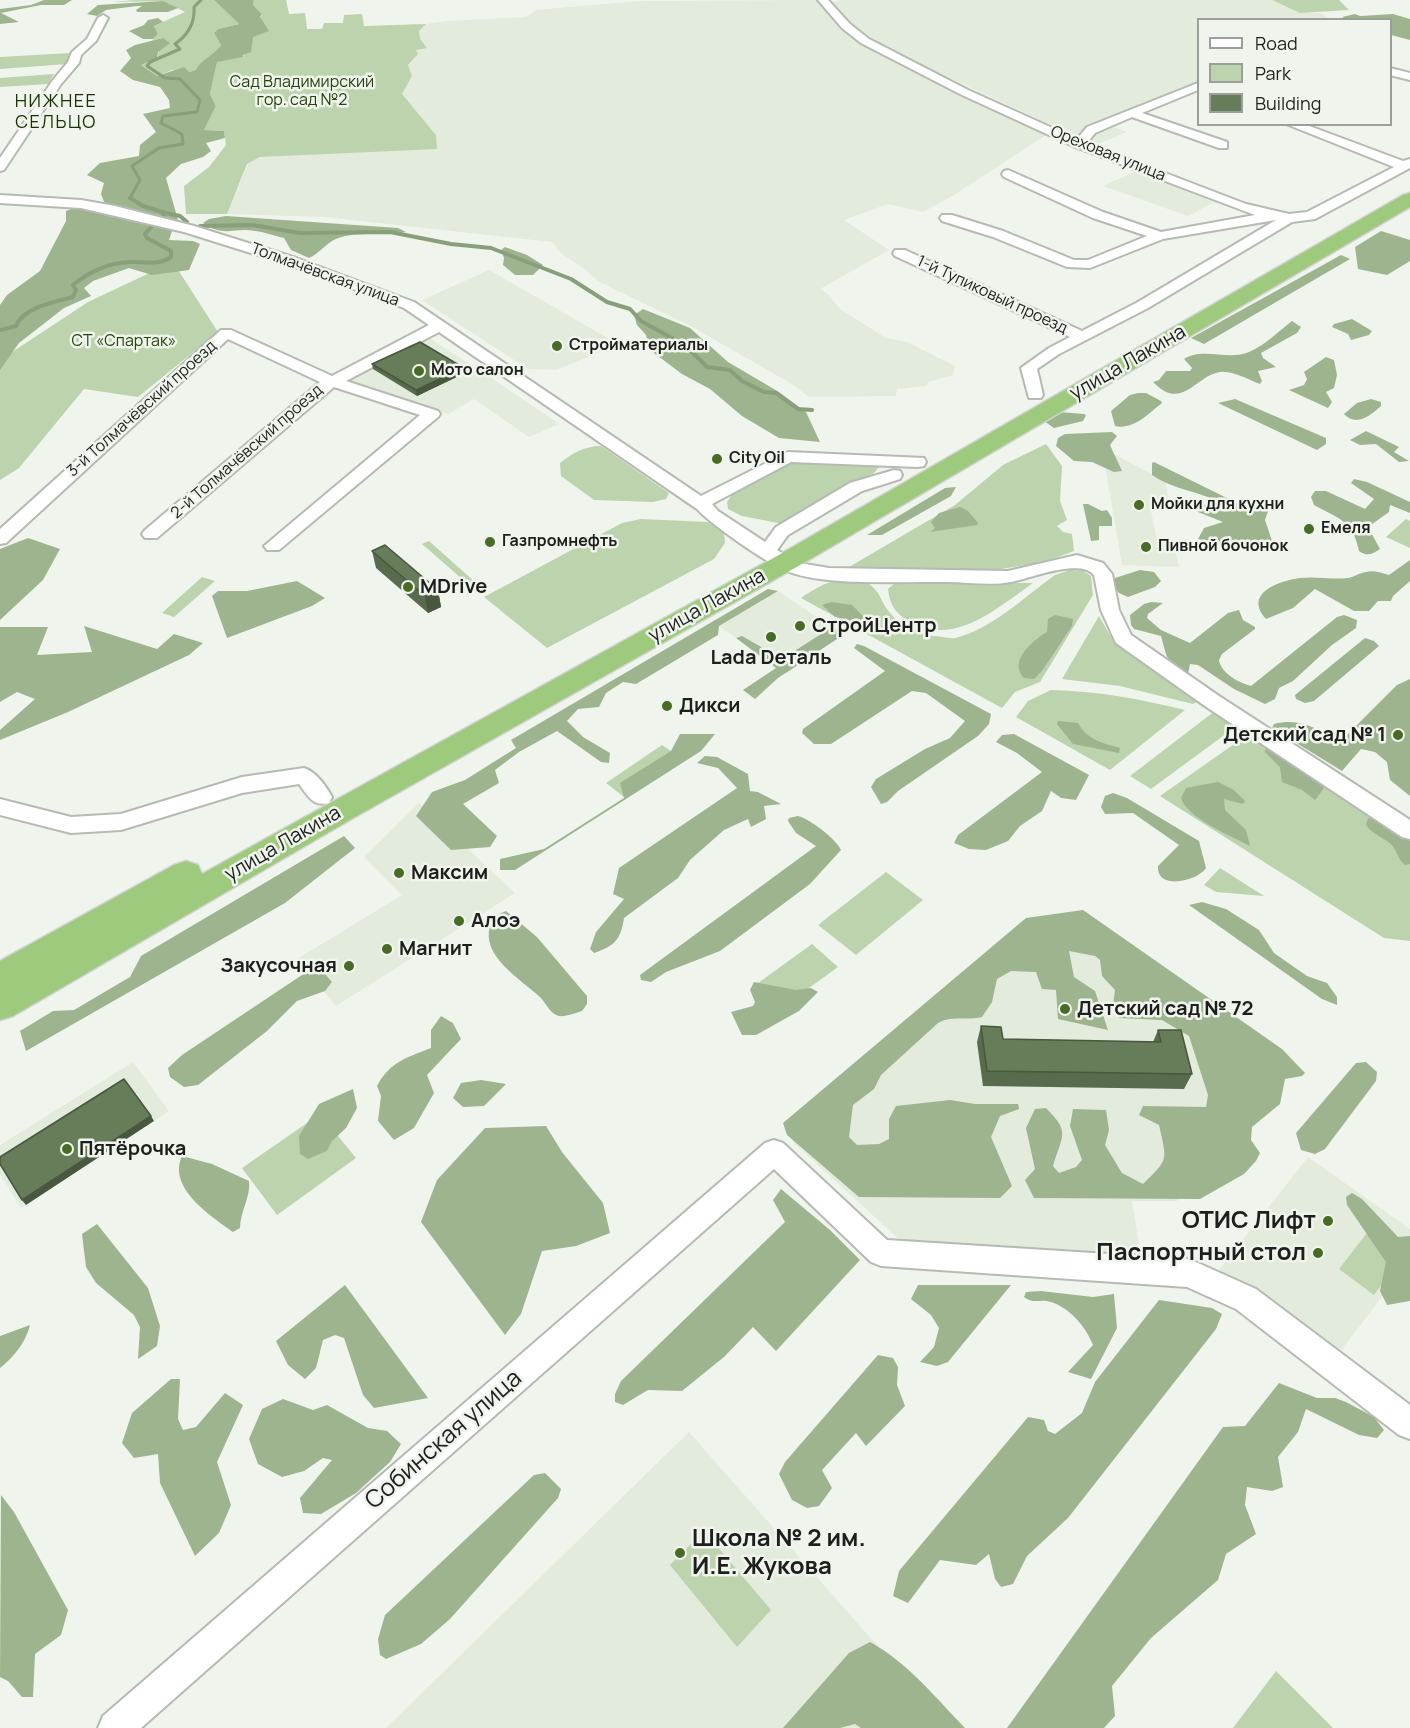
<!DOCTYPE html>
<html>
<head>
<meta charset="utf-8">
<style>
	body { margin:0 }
	#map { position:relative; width:1410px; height:1728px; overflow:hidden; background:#eff5ec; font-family:Manrope,sans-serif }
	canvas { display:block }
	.legend { position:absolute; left:1197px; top:18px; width:195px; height:108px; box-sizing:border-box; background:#eff5ec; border:2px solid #9b9f99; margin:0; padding:8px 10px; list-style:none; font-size:18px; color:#1e1f1c }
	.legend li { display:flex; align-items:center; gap:12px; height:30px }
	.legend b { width:30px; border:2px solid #9b9f99 }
</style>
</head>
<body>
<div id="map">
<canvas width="1410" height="1728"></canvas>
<ul class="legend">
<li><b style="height:8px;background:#fff"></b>Road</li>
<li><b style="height:16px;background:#bcd3ad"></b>Park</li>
<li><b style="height:16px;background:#677c59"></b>Building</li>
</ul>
</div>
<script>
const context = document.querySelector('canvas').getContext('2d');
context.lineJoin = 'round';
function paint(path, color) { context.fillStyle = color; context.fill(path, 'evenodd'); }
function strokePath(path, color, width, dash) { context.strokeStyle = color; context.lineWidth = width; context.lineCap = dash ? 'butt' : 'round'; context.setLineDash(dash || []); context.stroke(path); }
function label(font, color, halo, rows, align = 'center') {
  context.font = font + ' Manrope,sans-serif'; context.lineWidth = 5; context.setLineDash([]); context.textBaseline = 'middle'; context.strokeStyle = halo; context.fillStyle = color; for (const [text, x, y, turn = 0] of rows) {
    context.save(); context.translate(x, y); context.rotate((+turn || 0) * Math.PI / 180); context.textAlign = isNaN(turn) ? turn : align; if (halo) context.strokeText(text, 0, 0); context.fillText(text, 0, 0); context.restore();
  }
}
paint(new Path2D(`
	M818,0l42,41 40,25 146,69 -92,60 -31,17 -35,-8 -44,16 45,30 -69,39 8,5 12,15 46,29 21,4 48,24 -2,9 -25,7 -1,4 -30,3 -1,7 -87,1 -17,-13 -98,-56 -96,-47 -15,-13 -21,-14 -10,-12 -228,-25 -97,-3 21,-50 12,-7 106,-6 70,-16 -34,-41 10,-18 -4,-11 10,-11 -2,-4 4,-11 -1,-8 7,-7 22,-3 78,-4 10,-7 104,-9z
	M843,0h429l28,13h20l10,6 -132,1v70l-67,25 -20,11 16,6 -31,13 -204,-93 -43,-27 -22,-22z
	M1136,171l78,31 -26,14 -85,-30z
	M489,270l82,47 47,27 -61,26 -29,-1 -106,-69z
	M426,336l61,39 72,49 -30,13 -55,-38 -26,15 -107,-35z
	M1102,448l63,33 6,30h-20l7,34 16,1 5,21 -57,-2z
	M778,591l65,44 -56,38 -68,-47z
	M419,803l96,90 -179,113 -39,-47 105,-64 -38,-38z
	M1044,930l37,2 195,153 -99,116h-45l9,56 -239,-15 -109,-100z
	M133,1062l36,49 -148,97 -21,-34v-29z
	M1308,1157l102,72v31l-68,89 -24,-3 -99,-76z
	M689,1432l261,296h-564z`), '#e2ebdc');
paint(new Path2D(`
	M135,0h79l25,24 -21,5 -4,4 7,12c-7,10 -20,14 -24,25l-8,2 -17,-2 -15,6 -16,-11 16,-7 6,-20 -11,3 6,-7 -4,-8 31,-14 -22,-11 -51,1z
	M254,0h32l3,14 16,-1 2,16h15l2,-6h19l1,-8 18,-1 2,12 62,-2 -7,7 1,8 7,9 -11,2 2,4 -10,11 4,11 -10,18 34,41 1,14 -177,8 -13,7 -20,50h-41l-2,-28 25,-19 17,-22 -2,-14 -20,-1 12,-24 -6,-12 7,-33 26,-4 19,-43 -9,-9z
	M1272,0h67l10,10 -49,3z
	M71,53l-4,11 -67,5v-12z
	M54,74l-6,10 -48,3v-9z
	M173,262l45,70 -80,65 -54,-8 -65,79 -19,12v-120l88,-58z
	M1046,444l16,22 -2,35 7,19 -10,6 6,6 9,2 2,17 -30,11 -61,10 -134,-5 106,-62 48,-40z
	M601,446l68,47 -3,6 -13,3 -59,-2 -33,-24 -1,-13c12,-10 25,-17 41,-17z
	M802,461l73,3 4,3 -5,6 -91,51 -41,-8 -14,-7 -1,-7 6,-9 53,-30z
	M641,519l67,3 16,11 1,10 -11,16 -167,89 -63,-51 138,-74z
	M1406,519l4,2v27l-24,-11z
	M429,541l46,41 -6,3 -47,-41z
	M1070,570l13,1 8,5 2,19 -53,87 -25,10 -13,16 -201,-110c21,-15 57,-33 77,-5 3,5 5,11 9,16 10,15 28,24 46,27 7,0 15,3 22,2 34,-7 72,-43 100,-63z
	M202,577l13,4 -41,36 -12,-4z
	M896,582l137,1c-36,25 -79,65 -124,38 -14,-8 -19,-16 -21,-32z
	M1099,616l15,26 85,59 -6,3 -73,-18 -58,-7z
	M1051,690c46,1 89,9 134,20l-75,60 -94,-53 12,-16z
	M1215,711l23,14 -87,64 -21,-13z
	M1250,733l160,105v103l-26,-3 -224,-142z
	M662,745l18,12 -56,40 -18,-14z
	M1220,868l44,28 -48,-4 -12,-7z
	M886,872l37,28 -67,55 -38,-30z
	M812,944l26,23 -58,42 -26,-23z
	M320,1114l36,44 -79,57 -35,-47z
	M1370,1229l34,25 -30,41 -35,-26z
	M704,1531l67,79 -34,37 -67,-82z
	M1276,1671l57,57h-100z`), '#bcd3ad');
paint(new Path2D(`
	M44,0h28l-8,5h-23l-40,8 18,9 -19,2v-15l31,-4z
	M214,0h40l-1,5 9,9 -2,3 9,14 -16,6 -2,15 -8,3v2l-26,5 -7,32 6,12 -12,24 20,1 1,7 -19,5 5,8 -8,6 -22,7 -15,14 12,42 -73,-16 -4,-10 3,-11 -17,-8 13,-12 39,-7 1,-11 16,-13 -13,-18 27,-6 -1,-8 -9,-13 -27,-7 -13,-9 11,-13 -5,-8 9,-5 28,-7 7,5 -12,9 -1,6 -16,7 16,11 27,-9 5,5 7,-2c5,-11 18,-15 25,-25l-7,-12 4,-4 21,-5z
	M163,1l15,7 -10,4h-31l-1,-2 6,-4h-5l-31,4 -9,6 -10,-2 11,-9z
	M1355,14l5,2 33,-2 17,5v21l-19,-5 -1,-15h-42l-6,-3z
	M158,18l5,4 -9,4 4,8 -5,5h-10l-14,-8 15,-6 4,-5z
	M77,207l72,14 23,10 -3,9 24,1 7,3 -11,26 -37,5 -23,-7 -36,13 -9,7 7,8 -27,12 -45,35 -19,27v-65l7,-10 33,-24 26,-50v-10z
	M226,216l172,12 8,4c-23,5 -48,-2 -70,7 -10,4 -16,14 -27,19l-18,-8 -7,-12c-9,-2 -19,-6 -29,-7 -20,-4 -32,7 -52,-8l6,-4z
	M1381,231l29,9v21l-23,14 -29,-6 -3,-22z
	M505,247l22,8 16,10 -10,10h-18l-12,-10 1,-7 -3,-8z
	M1341,255l9,4 -146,85 -13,-6z
	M643,309l47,19 38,34 51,30 27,20 14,30 -41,-4 -37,-22 -32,-27 -28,-15 -32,-24 -4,-15 -9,-10 -3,-10z
	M1352,319l20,12 -3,4 -18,5 -3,-6 -16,-7 2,-3z
	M1292,321l9,6 -4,6 -36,20 2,5 13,9 -18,4 4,10 -2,3c-11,-4 -28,-14 -40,-12 -25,4 -38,40 -67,10l6,-2 7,-9h24l2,-3 -8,-9c19,-12 45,2 65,-7 15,-6 30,-21 43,-31z
	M1326,357l8,3 3,15 -3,13 -8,4 6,10 -4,6 -39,-18 15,-5 3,-6 -3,-7z
	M1138,393h8l15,8 1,2c-14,11 -28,27 -47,23l-4,-15 19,-16z
	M1235,399l91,39v6l-9,6 -99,-47z
	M1371,399l10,3v4c-11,10 -25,21 -37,8l13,-11z
	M1059,412l25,2 2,1 -3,6 -29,7 -10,-7z
	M1366,431l33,16 -5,5 15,9 -10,1 -23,-18 -16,1 -10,-5z
	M1112,432l5,4 -7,9 12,26 -8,1 -22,-10 -18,-1 -18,-15 2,-8 7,-4z
	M1154,462l87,43 18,-6 12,3 -6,18 7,21 -5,4 -14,2 -21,-6 -13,3 -21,-5 6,-11 19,-6 -25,-10 2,-8 22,4 4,-2c-23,-15 -51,-15 -74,-31v-12z
	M1354,479l13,3 43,20v11l-20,-8 -1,7 -21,15 12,22c-7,5 -13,8 -21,2 -6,-31 -20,-32 -45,-46l-3,-8 4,-6h11l39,18 9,-10 -23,-16z
	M956,487l-5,9 -69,39h-15l78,-47z
	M1083,504h5l14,7 5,-1 5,8v8h-13v14l-8,1z
	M960,507l8,4 10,12 -1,2 -47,7 5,-4 -4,-6 8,-9z
	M28,538l32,11 -17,31 -43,40v-71z
	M1410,560v21l-17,15 -2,5h-13l-9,10h-15l-39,-22 -22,19 -27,11c-23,-26 13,-38 34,-41 16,-2 32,2 48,0 6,-1 11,-5 18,-6 7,-2 16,1 23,3z
	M1140,570l14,2 7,9 -6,6 -27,10 -9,-4 -7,-9 3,-6z
	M297,581l28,17 -13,8 -85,32 -15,-42 6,-5h29z
	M768,589l10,2 -59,35 -1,9 -82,49 -13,-2 -17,11 -7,14 -21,2 -11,12 16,16 27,16 -1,10 -8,-1 -44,-31 -38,21 -24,18 4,13 -36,21 34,32 -7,11 -39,3 -35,-34 16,-24 33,-12 51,-32 -5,-8z
	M831,602l21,3 15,15 -4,6 -29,-10 -12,-11z
	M1151,602l12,1 -15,11 -1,4 14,12 29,13 38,-30 11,-3 4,10 12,7v2l-33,25 -3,6c2,13 20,23 32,26l86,-69 7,-2 13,5 -1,8 -24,17 -39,36 -14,7 -4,11 -10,5 -31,-15 -36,-24 -8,-1 -2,10c-22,-9 -21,-17 -27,-38l-27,-7 -3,-4 -1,-10 14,-11z
	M1055,615l18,4 -1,7 -30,45 -8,8 -10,-1c-16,-17 8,-37 23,-46l1,-13z
	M84,626l73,23 17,-15 29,9 -14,12 -121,57 -68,28v-10l35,-31 -18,-7 -17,10v-75h48l-11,28 55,-3z
	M832,627l11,8 -65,43 -23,21 -12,-9 33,-22 -40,-30 6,-2 40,23z
	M1365,638l9,3 5,5 -65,55 -9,2 -9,-4 -1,-4z
	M857,644l7,2 127,68 -2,10 -11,12 -80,55 -11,11 -6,2 -10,-17 5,-8 49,-30 25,-11 15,-17 -39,-28 -14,-2 -81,53h-17l-12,-11 1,-4 82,-58 -31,-23z
	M1410,679v117l-20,-16 -3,-18 -12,-10 -14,-3 -19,22 -70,-43 2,-4c28,-7 43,6 67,17l56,-56z
	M1058,721l20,2c9,17 25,20 42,25l-1,5 -46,-9 -16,-20z
	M680,734h35l-14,17 -186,119h-15v-11l44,-10 80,-51 -4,-15 51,-32z
	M1014,734l75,41 -13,25 -15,-2 -10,-7 -9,20 -22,15 -12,15 -22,9 -17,-1 -15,-6 4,-8 84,-63 -25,-19 -21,-11 6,-7z
	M1266,748l22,10 36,30 -9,12 -13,-10 -20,-8 -2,-15 -15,-15z
	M705,756l12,1 31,17 2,17 8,1 23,12 -17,2 2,13 -15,8 -3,-8 -24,11 -34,30 -12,18 -54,40c-3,21 -9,28 -30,35l-4,-4 6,-17 28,-33 -11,-5 6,-26 118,-80 -19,-20 -21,-5z
	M1218,782l16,8 11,11 -2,3 -19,-5 1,11 21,20 4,16c-19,-10 -63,-28 -69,-48l5,-10z
	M1113,793l14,5 72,43 7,27c-8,13 -50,23 -48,-2l21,-21 -46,-32 -28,1 -4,-7 4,-11z
	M798,816c12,3 38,23 43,34l-31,34 -90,67 -54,21 -15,10 -10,-2 -1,-5 176,-129 -20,-13 -8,-12 1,-3z
	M1368,818l21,6 21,16v24l-5,1c-7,-6 -7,-11 -11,-17 -6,-10 -21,-12 -28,-23z
	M344,836l11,12 -70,55 -259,148 -6,-20 33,-20 21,-1 56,-33 11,-21z
	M1202,902l24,7 33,21 15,23 33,23 20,7 10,14v8l-15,-6 -133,-94z
	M1083,910l199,139 23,24 -3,3 -17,3 -5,25 -28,23 -1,13 9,13 -4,8 -12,13 -44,25 -166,-1 -9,-18 10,-11 -9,-41 9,-19 11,-1c25,25 16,27 7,58l6,7 17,-6 6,-7 -12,-34 3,-17 33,1 3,20 -4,15 17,28 21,11c26,-25 24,-23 16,-59l-20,-10 4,-9 63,1 2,-12 -19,-59 -27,-16 -43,-2 -6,-13 2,-15 -13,-14 -2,-16 -5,-4 -26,-5 5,26 21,14 13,39 -50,-11 -2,-29 -14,-1 -6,-17 -25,-1 -14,8 -5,23 -10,15c-16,4 -30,-2 -44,6l-57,52 -7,14 -21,16 -4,32 8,8 22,-1 10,-5v-20l7,-13 54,-6 25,4h43l1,5 -19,7 -9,21 21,49 -12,12 -141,-1 -72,-62 -4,-12 243,-205z
	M506,911l31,26 50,59v8l-5,7c-6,2 -17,6 -23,5 -9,-2 -13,-13 -19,-19 -20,-18 -59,-41 -50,-71 3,-9 8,-12 16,-15z
	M321,969l11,13 -7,9 -28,10 -30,30 -69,54 -14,2 -14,-10 -2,-9 14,-13 126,-84z
	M754,982l42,8 15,-2 7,4 -19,19 -43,24h-14l-11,-23 22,-6 2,-4 -5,-12z
	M441,1016l12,7 8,16 -34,36 7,18 -20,35 -20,12 -16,-19 3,-25 -4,-10c14,-25 29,-28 54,-38v-18z
	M1366,1062l11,10 -1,9 -51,68 -10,5 -14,-4 -5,-17 60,-70z
	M481,1080l25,4 -22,22 -21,1 -10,-9 8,-15z
	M353,1089l4,19 -11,20 -14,13 -5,10 -19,8 -8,-5 -1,-18 20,-32z
	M546,1126l16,26 41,51 7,30 -34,13 -34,5 -21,63 -16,21 -84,-113 16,-42 48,-52z
	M182,1156l30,8 37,17c2,15 -9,31 -9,47l-7,4c-22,-16 -66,-44 -51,-76z
	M781,1189l49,41 30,30 -84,91 -23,-24 -29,30 -42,34 -34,-1 -25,15 -8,-3v-8l6,-13 164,-159 -12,-22z
	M1352,1193l10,6 36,38 12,-1v65l-23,4 -7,-14 6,-29 -39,-57 -1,-8z
	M97,1224l51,64 12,38 -3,20 -19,13 2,-32 -6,-12 -38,-32 -10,-16 -4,-33z
	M345,1285l83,113 -54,10 -11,-13 -19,-57 -9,-3 -12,5 -7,28 -11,11 -17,-14 -12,-24z
	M918,1285h93l-63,77 -11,4 -17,-4 14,-15 5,-19 -8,-13 -20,-16z
	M1041,1291l52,6 21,-3 3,34 -26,51 -23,-7 25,-27c-7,-18 -23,-37 -42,-43 -11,-4 -16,3 -27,-5l2,-5z
	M1159,1300l53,8 10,6 -6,15 -148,189 -41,38 -14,28 -12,3 -6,-8 -6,-25 -13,11 -36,-5 -32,43 -15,-7 6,-25 129,-154 16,3 4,11 7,3 27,-21 13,-31z
	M30,1325c-4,17 -16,32 -30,43v-32z
	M878,1355l15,3 5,9 -1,18 8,21 -39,40 -10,-13 -34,37 10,18 -13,18 -12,2 -15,-8 -13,-26 6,-12z
	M171,1379h9l-2,40 5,11 13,-3 29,-34 18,12 -26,57 14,43 -12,28 -24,23 -35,-73 -2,-29 -24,4 -12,-15 10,-30z
	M1279,1383l38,15h18l11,4 28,15 10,13 -7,8 -18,-3 -53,-26 -8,23 -20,25 5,30 -11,4 -25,-4 -2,18 11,29 -30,20 -8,26 -67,58 -39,48 3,30 -11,12h-97l216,-301 22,-1z
	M283,1399l30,11 14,-5 41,23 19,3 14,13 -11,18 -34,31 -35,21 -18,-1 -3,-15 32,-38 -9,-2 -19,13 -22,6 -24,-13 -9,-25 13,-30z
	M545,1473l16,16 -3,9 -108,121 -29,25 -35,15 -6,-4 -2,-16 7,-24 149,-140z
	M1,1495l13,17 54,98 -7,25 -26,19 -2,43h-11l-14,-16 -8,-4z
	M870,1642c37,20 66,56 95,86h-104l-6,-4 -15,4h-57l66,-75z`), '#9eb48f');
strokePath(new Path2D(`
	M132,199l-2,-1 10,-18 -8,-14 27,-18 24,-4 -1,-10 -21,-11 2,-7 34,-4 3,-12 -20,-21 -15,-1 -18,-12 3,-4 30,-13 -5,-5c13,-9 20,-22 19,-37l7,-7`), '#899e7a', 3);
strokePath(new Path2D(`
	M130,198l13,8 23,7 -3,3
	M166,213l14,3 7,6
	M200,226l52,-1 48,8 90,-1 61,12 40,4 80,31 36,23 23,7 11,12 45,25 21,21 23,3 12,11 22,11 12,1 22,16 14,1
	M0,330l16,-4c8,-19 38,-24 57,-29l3,-7 -3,-5c16,-13 36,-22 56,-23 15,-1 29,4 42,-5v-6l-24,-13 -2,-4 10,-11`), '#899e7a', 4);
const minor = new Path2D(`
	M818,0h10l22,24 19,15 99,51 109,49 10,-12 111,-44v7l-56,23 85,29v6h-8l-87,-31 -37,16 -8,10 159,61 43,10 18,-2 87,-45 -108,-43h18l99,37 7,-2v9l-95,51 -23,3 -144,86 -89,46 -22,15 6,26 -2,3h-12l-8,-30 28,-20 21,-11 -175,-81 -2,-3 2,-3h10l177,81 56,-29 138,-82 -113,19 -73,29 -23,-1 -74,-30 -51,-16 -2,-3 2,-3h10l51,16 71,29h14l59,-24 -54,-18 -89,-41 -2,-3 2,-3 4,-1 95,42 58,20 94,-17 -180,-68 -115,-53 -99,-51 -19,-15z
	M103,15l5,3 -12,23 -15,14 -2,8 -18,21 -57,86 -4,1v-13l53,-78 15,-18 4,-10 15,-13 11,-21z
	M1390,68l20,5v7l-20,-5z
	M0,195l81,5 34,6 79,20 102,32 118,44 287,194 87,-44 136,6 2,4 -2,4 -6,1 -127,-5 -79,42 6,7 47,31 11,-15 74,-44 44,-13 6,1 2,4 -2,4 -38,12 -74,44 -11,15 22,13 30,5 179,3 69,-16 26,8 9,11 7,36 12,25 88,61 191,124v19l-8,-2 -197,-131 -89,-63 -15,-33 -7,-35c-14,-17 -63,3 -83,7 -20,4 -44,0 -64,0 -43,-1 -122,5 -160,-11 -22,-9 -74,-45 -90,-62l-258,-177 -93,49 92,30 2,3 -2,3 -159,133h-12l-3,-4 156,-131 -86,-28 -177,151h-12l-3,-4 3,-4 175,-148 -92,-43 -222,204 -6,1v-15l221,-199h10l101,46 97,-51 -25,-17 -118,-44 -102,-32 -103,-24 -81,-5z
	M304,768c12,4 22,18 28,29l-3,6c-16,4 -21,-7 -30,-19l-57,9 -121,37 -50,3 -71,-18v-16l71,18 50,-3 121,-37z
	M774,1140l9,3 104,97 301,19 10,4 58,26 154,116v34l-11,-4 -163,-126 -49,-22 -306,-21 -10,-4 -97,-93 -633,559h-43l5,-12 662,-573z`);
const highway = new Path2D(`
	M1410,193v14l-615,361 -447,253 -335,195 -13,4v-59l174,-96 12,-4 12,4 4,9 575,-318 626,-361z`);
strokePath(minor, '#b5bab2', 4);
strokePath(highway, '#d2d2d2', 3);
paint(minor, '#fff');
paint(highway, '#9eca7d');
paint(new Path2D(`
	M372,364l92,4 1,5 -48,23 -44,-27z
	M372,551l66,39 3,17 -13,6 -52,-45z
	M981,1026l22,13 150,3 5,-12 34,44 -8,15 -201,-3 -6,-44z`), '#596b4d');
paint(new Path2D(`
	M464,368l1,5 -48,23 -1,-6z
	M438,590l3,17 -13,6 -3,-17z
	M151,1116l3,5 -128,84 -4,-5z`), '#48573e');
const building = new Path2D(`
	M420,342l44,26 -48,22 -44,-26z
	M385,545l53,45 -13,6 -53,-45z
	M981,1026l20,1 2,12 158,3 -3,-12h23l11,44 -205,-3z
	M124,1079l27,37 -129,84 -22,-36v-7z`);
paint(building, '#677c59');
strokePath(building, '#48573e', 1.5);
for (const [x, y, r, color] of [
	[557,346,6,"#466c25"],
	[419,371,6,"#466c25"],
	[717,459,6,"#466c25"],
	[1139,505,6,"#466c25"],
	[1309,529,6,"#466c25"],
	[490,542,6,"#466c25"],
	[1146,547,6,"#466c25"],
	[408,587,6,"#466c25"],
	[800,626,6,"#466c25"],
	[771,637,6,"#466c25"],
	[667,706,6,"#466c25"],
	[1398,735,6,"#466c25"],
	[399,873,6,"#466c25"],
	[459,921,6,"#466c25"],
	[387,949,6,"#466c25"],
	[349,966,6,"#466c25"],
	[1065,1009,6,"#466c25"],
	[67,1149,6,"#466c25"],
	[1328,1221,6,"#466c25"],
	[1318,1253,6,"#466c25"],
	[680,1553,6,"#466c25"]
]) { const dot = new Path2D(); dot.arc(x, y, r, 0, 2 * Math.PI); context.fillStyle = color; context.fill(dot); strokePath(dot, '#eff5ec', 2); }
label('16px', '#27430b', '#eff5ec', [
	["Сад Владимирский",302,83],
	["гор. сад №2",302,101],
	["СТ «Спартак»",124,342]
]);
label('16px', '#1e1f1c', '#eff5ec', [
	["Ореховая улица",1108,154,22],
	["Толмачёвская улица",325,275,20],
	["1-й Тупиковый проезд",992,295,25],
	["3-й Толмачёвский проезд",142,409,-42],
	["2-й Толмачёвский проезд",247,452,-41]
]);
label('bold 16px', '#1e1f1c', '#eff5ec', [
	["Стройматериалы",569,346],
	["Мото салон",431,371],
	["City Oil",729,459],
	["Мойки для кухни",1151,505],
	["Емеля",1321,529],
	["Газпромнефть",502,542],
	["Пивной бочонок",1158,547]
], 'left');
context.letterSpacing = '1.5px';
label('18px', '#193100', '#eff5ec', [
	["НИЖНЕЕ",56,102],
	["СЕЛЬЦО",56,123]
]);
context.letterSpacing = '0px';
label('20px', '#1e1f1c', '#eff5ec', [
	["улица Лакина",1128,363,-30],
	["улица Лакина",707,606,-29],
	["улица Лакина",283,844,-30]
]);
label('bold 20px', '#1e1f1c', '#eff5ec', [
	["MDrive",420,587],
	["СтройЦентр",812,626],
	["Lada Dеталь",771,658,"center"],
	["Дикси",679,706],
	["Детский сад № 1",1386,735,"right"],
	["Максим",411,873],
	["Алоэ",471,921],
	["Магнит",399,949],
	["Закусочная",337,966,"right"],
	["Детский сад № 72",1077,1009],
	["Пятёрочка",79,1149]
], 'left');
label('bold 24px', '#1e1f1c', '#eff5ec', [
	["ОТИС Лифт",1316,1221],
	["Паспортный стол",1306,1253],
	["Школа № 2 им.",692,1539,"left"],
	["И.Е. Жукова",692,1567,"left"]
], 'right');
label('24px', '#1e1f1c', '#eff5ec', [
	["Собинская улица",444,1440,-41]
]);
</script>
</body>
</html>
